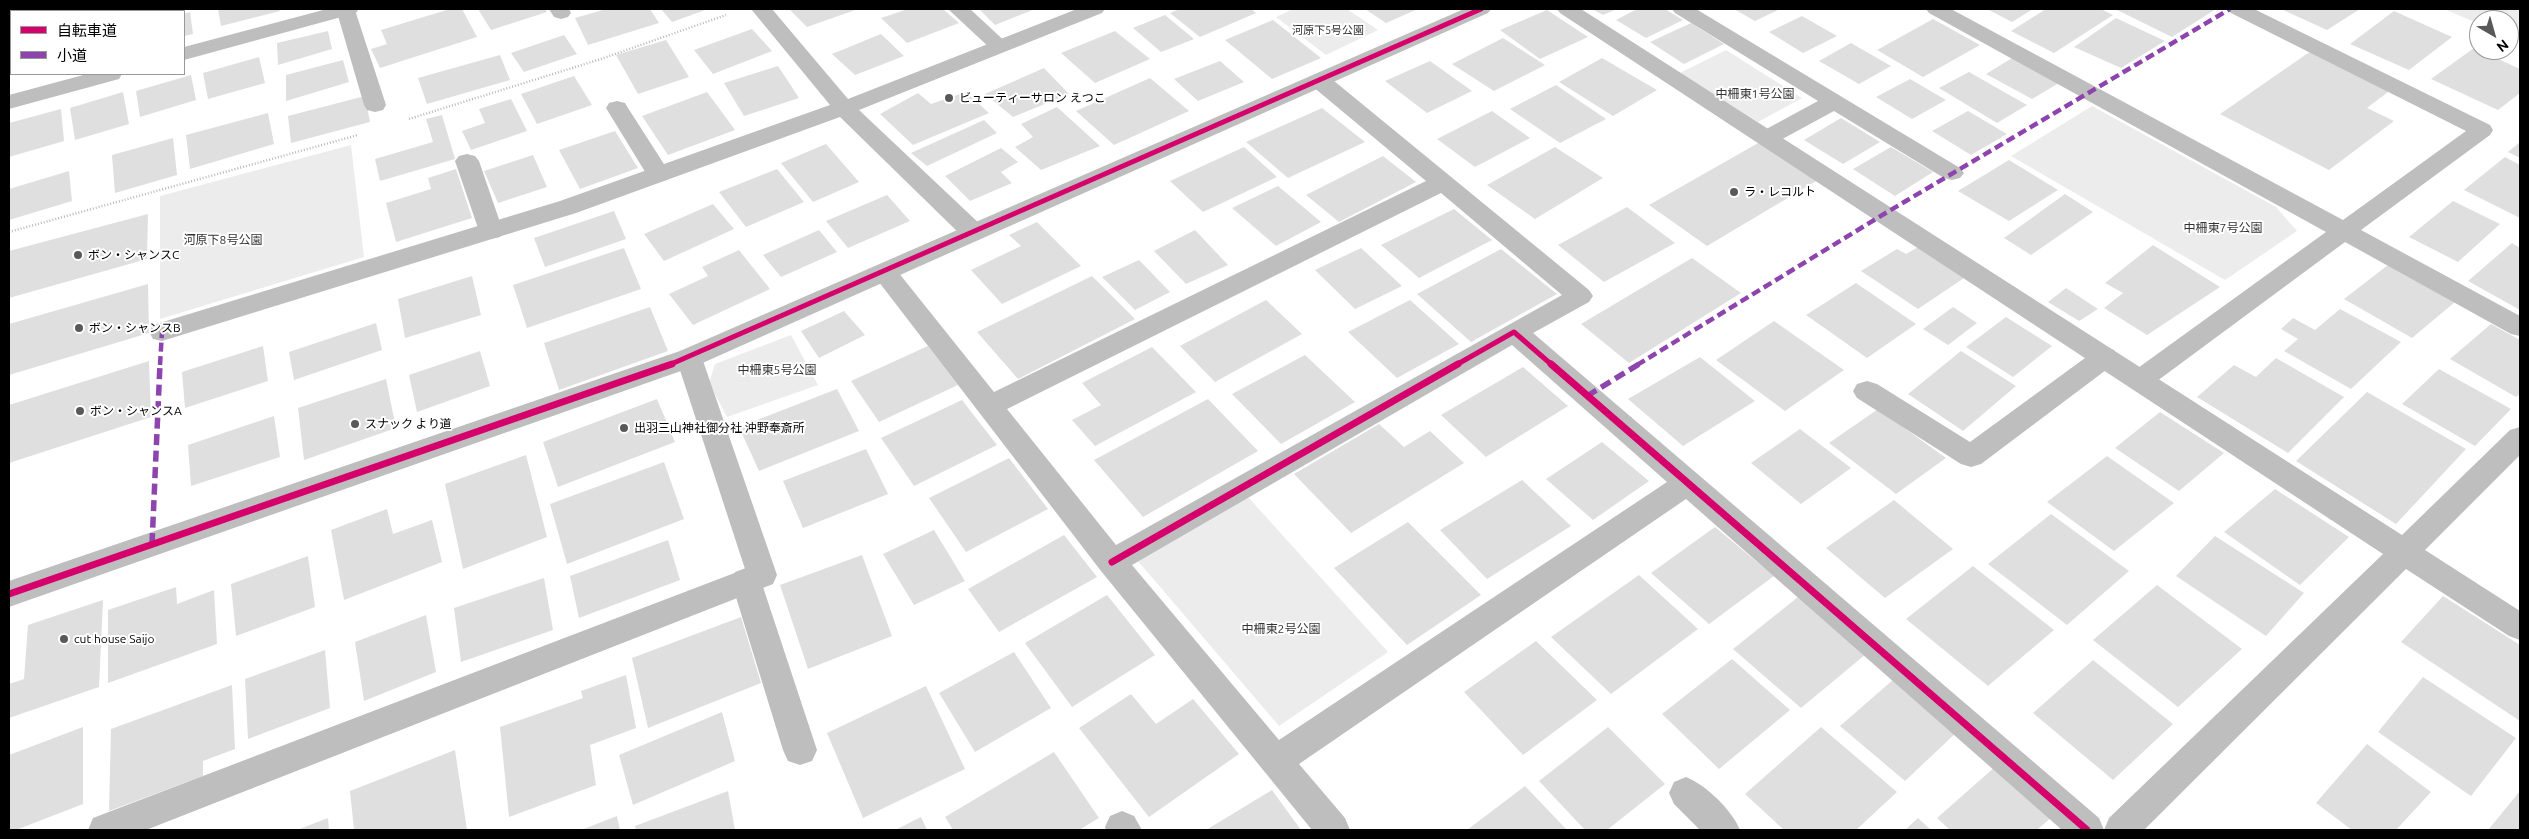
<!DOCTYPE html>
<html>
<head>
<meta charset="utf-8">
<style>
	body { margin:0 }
	#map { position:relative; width:2529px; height:839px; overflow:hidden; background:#fff; font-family:Ubuntu,"Noto Sans JP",sans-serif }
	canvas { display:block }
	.frame { position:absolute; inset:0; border:10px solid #000; pointer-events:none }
	.legend { position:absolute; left:10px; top:10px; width:175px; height:65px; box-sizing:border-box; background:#fff; border:1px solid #999; margin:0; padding:6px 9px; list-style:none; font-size:15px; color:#000 }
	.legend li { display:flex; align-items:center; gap:10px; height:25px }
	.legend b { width:25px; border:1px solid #999 }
	.north { position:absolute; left:2469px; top:10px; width:50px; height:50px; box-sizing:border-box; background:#fff; border:1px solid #999; border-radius:50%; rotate:142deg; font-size:14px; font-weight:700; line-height:20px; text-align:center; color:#000 }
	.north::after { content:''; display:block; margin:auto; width:18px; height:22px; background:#595959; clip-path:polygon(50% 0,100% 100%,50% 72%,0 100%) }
</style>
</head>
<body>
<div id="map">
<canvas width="2529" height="839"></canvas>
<div class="frame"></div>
<ul class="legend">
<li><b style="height:6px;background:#d6006c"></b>自転車道</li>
<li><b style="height:6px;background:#8e44ad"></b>小道</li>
</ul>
<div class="north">N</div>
</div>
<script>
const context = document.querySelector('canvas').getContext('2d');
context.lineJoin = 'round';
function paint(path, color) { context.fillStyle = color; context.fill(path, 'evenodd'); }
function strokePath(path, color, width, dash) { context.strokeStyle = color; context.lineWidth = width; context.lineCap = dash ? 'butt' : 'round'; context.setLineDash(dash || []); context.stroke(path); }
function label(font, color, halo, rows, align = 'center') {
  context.font = font + ' Ubuntu,"Noto Sans JP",sans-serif'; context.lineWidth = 4; context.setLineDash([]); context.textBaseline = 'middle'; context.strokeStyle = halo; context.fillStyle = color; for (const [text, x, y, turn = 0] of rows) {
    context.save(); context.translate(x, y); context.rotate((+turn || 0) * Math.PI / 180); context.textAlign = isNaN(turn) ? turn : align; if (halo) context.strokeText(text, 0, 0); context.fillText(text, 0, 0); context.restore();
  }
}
paint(new Path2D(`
	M1293,9h54l31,21 -52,25 -50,-38z
	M2444,9h76v33l-11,-5v-17h-30v4z
	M1726,50l76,48 -44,24 -78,-49z
	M2092,106l184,101 21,24 -72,49 -214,-124z
	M351,145l13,112 -204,62v-123z
	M791,335l27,50 -91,32 -18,-34 6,-19z
	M1248,497l140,155 -109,74 -141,-165z`), '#ececec');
paint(new Path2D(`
	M60,9h51v2h-52z
	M218,9h61l1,2 -59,15z
	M450,9h12l15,28 -97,31 -9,-19 16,-5 -6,-14z
	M478,9h67l2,3 -56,18z
	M606,9h44l9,14 -71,22 -13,-27z
	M661,9h47l-36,13z
	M794,9h64l-51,18 -17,-17z
	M908,9h35l16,14 -52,20 -26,-25z
	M979,9h56l-40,16z
	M1180,9h71l5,4 -56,24 -30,-24z
	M1365,9h53l-32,14z
	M1592,9h25l-14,6z
	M1637,9h28l18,11 -37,18 -30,-18z
	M1734,9h46l-25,12z
	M1987,9h46l-21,13z
	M2046,9h55l12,6 -59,38 -43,-22z
	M2115,9h101l-44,28z
	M2281,9h79l-33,21z
	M1547,10l41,27 -48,22 -40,-29z
	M2394,11l58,26 -43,33 -59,-26z
	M190,12l3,22 -9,2v-22z
	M1165,15l29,24 -33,13 -28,-24z
	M1802,16l35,20 -34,17 -34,-21z
	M2116,18l49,23 -44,27 -47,-21z
	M1933,19l47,26 -57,32 -46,-27z
	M1273,20l48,38 -49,21 -47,-39z
	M1691,23l33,21 -40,20 -34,-22z
	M752,29l20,22 -59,23 -19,-24z
	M328,31l4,18 -54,16 -1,-22z
	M1115,31l35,28 -55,24 -34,-30z
	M881,34l23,22 -49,19 -23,-21z
	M564,35l13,19 -53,18 -13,-19z
	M1503,38l42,27 -51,26 -42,-27z
	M666,40l23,37 -51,17 -22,-39z
	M1851,43l40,23 -32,18 -40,-23z
	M2474,48l46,21v24l-22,17 -67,-31z
	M2311,51l81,38 -25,19 27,13 -65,49 -109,-56z
	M500,55l10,25 -83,24 -9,-26z
	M259,57l6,26 -57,16 -5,-26z
	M1602,58l55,32 -44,26 -54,-34z
	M2012,58l47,25 -27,16 -46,-25z
	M343,60l6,22 -63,19v-26z
	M1220,61l24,21 -46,19 -24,-22z
	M1430,61l42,30 -45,22 -42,-32z
	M778,66l21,32 -55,18 -20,-33z
	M1044,68l25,26 -56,23 -28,-23z
	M1969,72l58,33 -30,18 -58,-35z
	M191,75l5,25 -56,17 -4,-26z
	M574,76l18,29 -55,19 -16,-30z
	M1150,78l39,33 -75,34 -38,-34z
	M1910,79l36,21 -34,19 -36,-22z
	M1556,85l50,34 -46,24 -50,-34z
	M123,92l6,32 -54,16 -5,-32z
	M707,92l28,38 -67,25 -26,-39z
	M966,92l23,21 -76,32 -33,-31 38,-21 13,11z
	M365,96l5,26 -79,21 -3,-27z
	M511,99l16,32 -56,19 -9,-19 23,-8 -6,-14z
	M1057,107l43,39 -59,24 -26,-23 18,-10 -12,-13z
	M1322,108l43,34 -77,36 -42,-36z
	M61,109l3,32 -55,16v-34z
	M1492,111l38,27 -55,29 -38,-28z
	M1968,111l39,23 -36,21 -39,-24z
	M268,113l6,31 -84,25 -4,-34z
	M442,115l13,44 -75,22 -5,-22 58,-17 -7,-23z
	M1841,118l39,24 -37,22 -39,-24z
	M984,120l13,13 -70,33 -16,-13z
	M615,131l23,37 -58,21 -21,-39z
	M173,138l4,37 -62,18 -3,-38z
	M1760,142l58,38 -111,66 -58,-41z
	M2520,142v16l-12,-6z
	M826,144l33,38 -46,20 -32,-39z
	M1244,147l33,30 -74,35 -33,-31z
	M1555,147l48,31 -68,41 -48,-34z
	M1891,147l42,25 -38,24 -42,-27z
	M1001,148l17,14 -17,10 11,11 -42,18 -25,-25z
	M533,155l14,32 -49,16 -14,-32z
	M1383,156l33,26 -77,40 -33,-27z
	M2505,157l15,8v53l-56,-28z
	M2009,160l49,30 -49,31 -51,-30z
	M456,169l16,49 -76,24 -10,-39 45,-14 -3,-11z
	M777,169l27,33 -58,25 -27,-35z
	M69,171l3,30 -63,19v-31z
	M1278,186l43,36 -45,24 -44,-38z
	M2065,194l28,18 -62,43 -27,-17z
	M887,195l23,26 -62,27 -22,-27z
	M2453,201l47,23 -42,38 -49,-25z
	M713,204l21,25 -70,32 -20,-27z
	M1627,207l48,36 -71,39 -46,-37z
	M1454,209l38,31 -73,38 -38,-33z
	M614,211l12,28 -81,28 -11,-29z
	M148,214l-1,45 -138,39v-47z
	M1037,222l44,44 -79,38 -31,-34 50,-24 -12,-11z
	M819,230l18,22 -56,25 -18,-22z
	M1195,230l33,35 -42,19 -32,-33z
	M2512,243l8,5v62l-52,-29z
	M2153,245l67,42 -73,48 -43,-27 19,-15 -18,-10z
	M1920,246l47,30 -49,33 -57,-38 36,-22 9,5z
	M624,248l17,41 -114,39 -14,-43z
	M1361,248l41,38 -47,23 -40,-39z
	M1501,249l56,45 -86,48 -54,-48z
	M739,250l31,39 -77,36 -24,-31 39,-18 -6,-9z
	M1692,258l49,35 -112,70 -48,-39z
	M1139,260l31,32 -35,18 -33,-33z
	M2388,265l67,37 -43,36 -68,-39z
	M472,276l9,39 -76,23 -7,-39z
	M1092,276l43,43 -117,60 -41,-47z
	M1856,283l60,41 -49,34 -61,-43z
	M148,284l1,49 -140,42v-51z
	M2066,288l32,21 -19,12 -31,-19z
	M1266,300l36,34 -87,48 -35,-36z
	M1410,300l49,44 -62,34 -49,-46z
	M650,307l18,44 -109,39 -15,-47z
	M1953,307l24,16 -29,22 -25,-16z
	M2340,309l61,33 -50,47 -67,-38 14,-12 -17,-10 12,-11 22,12z
	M844,311l21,24 -46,23 -18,-27z
	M2006,317l46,29 -39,31 -47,-30z
	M1774,321l70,49 -59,41 -69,-51z
	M376,323l6,27 -88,30 -5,-28z
	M2491,324l29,16v54l-4,3 -66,-38z
	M263,346l5,35 -83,27 -3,-36z
	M928,346l30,39 -79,37 -28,-41z
	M1152,347l44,45 -101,54 -23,-26 29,-15 -19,-22z
	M480,351l10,35 -73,26 -8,-37z
	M1961,351l55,35 -53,45 -55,-37z
	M1305,355l50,47 -74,42 -49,-50z
	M1700,357l55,44 -72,45 -55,-47z
	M2276,358l68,39 -56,56 -91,-56 37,-32 22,12z
	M149,361l2,56 -142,46v-58z
	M1523,367l45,39 -82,51 -45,-42z
	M2439,369l72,40 -36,37 -73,-42z
	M386,379l10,49 -92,32 -6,-52z
	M837,389l22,42 -100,40 -20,-44z
	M2367,392l99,57 -70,75 -100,-63z
	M657,399l18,43 -117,45 -15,-45z
	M1208,399l50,52 -115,66 -49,-57z
	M962,400l35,45 -83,41 -33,-48z
	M1878,409l68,49 -50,36 -67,-51z
	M2160,412l64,41 -45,38 -64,-43z
	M274,416l6,41 -89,29 -3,-41z
	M1379,424l25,23 26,-16 34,32 -113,70 -57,-59z
	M1800,429l51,39 -50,36 -50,-41z
	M1602,442l47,39 -56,39 -47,-41z
	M866,449l22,45 -85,34 -20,-47z
	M526,455l21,82 -84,32 -18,-85z
	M2107,456l67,47 -60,48 -67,-49z
	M1009,458l39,51 -82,43 -37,-54z
	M664,462l20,57 -117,45 -17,-60z
	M1522,480l49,46 -84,53 -47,-49z
	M2275,489l74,48 -49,48 -76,-53z
	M1894,500l59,49 -68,49 -59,-50z
	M387,509l6,25 39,-14 10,42 -98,38 -13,-70z
	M2051,514l78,57 -62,54 -79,-61z
	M1408,522l73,73 -74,50 -73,-77z
	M1715,527l59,49 -65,48 -58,-51z
	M934,530l31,51 -51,24 -31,-51z
	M1064,535l33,42 -98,55 -31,-43z
	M2215,536l89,57 -38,43 -90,-60z
	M668,540l12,40 -101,38 -9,-42z
	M862,555l30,81 -84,33 -28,-84z
	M308,556l7,51 -79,29 -5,-52z
	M1973,566l81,64 -66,56 -82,-67z
	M1639,575l59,54 -87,65 -60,-57z
	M544,578l9,52 -92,32 -7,-54z
	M2157,585l85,64 -64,58 -85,-67z
	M176,587l1,17 37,-14 3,54 -109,39v-73z
	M1107,595l48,60 -83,52 -47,-64z
	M2443,596l77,49v76l-119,-79z
	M1798,597l68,57 -65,54 -68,-59z
	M103,600l-4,87 -90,31v-34l15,-5 4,-54z
	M426,615l10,57 -72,29 -9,-59z
	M741,617l20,66 -113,45 -16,-70z
	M1536,641l61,59 -74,55 -59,-63z
	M325,650l5,58 -82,31 -3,-60z
	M1014,652l37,56 -76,44 -36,-59z
	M1732,659l58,51 -71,59 -57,-55z
	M2093,660l80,64 -60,56 -80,-67z
	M626,675l10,53 -46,17 6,40 -87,32 -9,-90 83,-29 -2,-7z
	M2423,677l93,61 -45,58 -93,-64z
	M1894,679l64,52 -53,50 -65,-55z
	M232,685l3,64 -32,12v15l-94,35 2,-82z
	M926,686l39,83 -102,49 -36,-85z
	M1131,694l25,30 37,-25 46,55 -90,63 -70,-89z
	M722,712l13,49 -102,44 -14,-50z
	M83,727v77l-67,26h-7v-75z
	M1608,727l57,57 -58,46h-22l-46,-49z
	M1821,727l76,65 -41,38h-72l-39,-36z
	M2367,744l64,48 -35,38h-44l-36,-27z
	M455,750l12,80h-113l-4,-39z
	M1054,752l45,66 -20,12h-126l-8,-13z
	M1996,766l58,49 -17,15h-87l-13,-12z
	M1525,786l42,44h-100z
	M1272,790l29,40h-95z
	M728,791l7,39h-99l-1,-4z
	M2520,791v39h-32z
	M617,816l3,14h-39z
	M921,817l6,13h-32z
	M328,818l1,12h-32z
	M1918,818l13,12h-26z`), '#dfdfdf');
strokePath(new Path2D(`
	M409,119l192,-60 125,-44
	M9,232l349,-97`), '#b9b9b9', 2.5, [1, 2]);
paint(new Path2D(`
	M336,9l19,1 31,95 -3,5 -8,2 -8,-2 -3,-5z
	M549,9h20l2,4 -3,4 -7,2 -7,-2z
	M948,9h22l40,37 -4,4 -7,2 -7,-2z
	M1672,9h24l264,159 4,5 -4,5 -8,2 -8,-2 -110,-67 -59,32 -8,2 -8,-2 -3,-5 3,-5 59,-32 -143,-88z
	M617,101l8,2 3,5 43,67 -4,5 -8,2 -8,-2 -4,-5 -41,-67 3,-5z
	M467,154l8,2 4,5 24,70 -3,6 -9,2 -9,-2 -3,-6 -24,-70 4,-5z
	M2105,347l9,3 4,7 -4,7 -133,100 -10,3 -10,-3 -104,-66 -4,-7 4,-7 10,-3 10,3 93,58 126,-92z
	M746,568l11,4 4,9 56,169 -5,11 -12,4 -12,-4 -5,-11 -52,-169 4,-9z`), '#bebebe');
paint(new Path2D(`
	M327,9h32l-3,4 -172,47v-13z
	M751,9h21l76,90 229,-90h28l-3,4 -243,97 123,116 3,6 -3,6 -9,2 -9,-2 -124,-121 -264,96 -414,128 -9,-2 -4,-7 4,-7 407,-124 270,-96z
	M1926,9h25l392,211 123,-89 -235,-118 -3,-4h26l236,116 3,5 -3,5 -129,95 159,86v20l-9,-2 -166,-92 -196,145 -9,3 -9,-3 -4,-7 4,-7 195,-141 -397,-219z
	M87,74h35l-3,5 -110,30v-14z
	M1320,74l8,2 261,214 4,6 -4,6 -56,31 566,485 5,12h-42l-376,-331 -387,265 46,54 5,12h-38l-211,-259 -229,-298 4,-6 9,-3 9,3 100,125 432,-211 -114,-95 -3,-5 3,-5zM1441,193l121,102 -446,250 -109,-136zM1512,345l155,137 -388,258 -147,-175z
	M689,348l9,3 4,7 75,217 -4,9 -627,246h-58l5,-12 652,-249 -69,-211 4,-7z
	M1686,777c20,8 46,33 54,53h-40l-26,-26 -5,-11 5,-11z
	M1122,811l12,5 8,14h-36l-1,-3 5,-11z`), '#bebebe');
paint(new Path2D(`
	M19,9h20l-1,2h-20z
	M1464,9h27l-3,4 -790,352 -689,242v-26l671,-230z
	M1557,9h24l821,526 108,-105 10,-3v28l-95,95 95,61v29l-11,-4 -103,-67 -262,261h-40l5,-12 274,-264 -823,-541z
	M9,46h2v18h-2z`), '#bebebe');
strokePath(new Path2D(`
	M160,365l2,-33
	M1637,365l247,-151 346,-205`), '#8e44ad', 4.5, [9, 4.5]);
strokePath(new Path2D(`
	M1587,396l52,-32
	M152,544l8,-180`), '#8e44ad', 5.5, [11, 5.5]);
strokePath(new Path2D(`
	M669,365l812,-356
	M1456,365l58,-33 38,33`), '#d6006c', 5);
strokePath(new Path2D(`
	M1551,364l536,466
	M1112,562l346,-198
	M9,594l663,-230`), '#d6006c', 7);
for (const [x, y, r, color] of [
	[949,98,5,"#595959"],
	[1734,192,5,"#595959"],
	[78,255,5,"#595959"],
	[79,328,5,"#595959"],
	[80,411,5,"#595959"],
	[355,424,5,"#595959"],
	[624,428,5,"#595959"],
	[64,639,5,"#595959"]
]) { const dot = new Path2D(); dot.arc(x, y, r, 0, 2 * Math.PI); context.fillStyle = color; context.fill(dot); strokePath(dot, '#fff', 2); }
label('11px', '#333', '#fff', [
	["河原下5号公園",1328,30]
]);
label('12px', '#333', '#fff', [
	["中柵東1号公園",1755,94],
	["中柵東7号公園",2223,228],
	["河原下8号公園",223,240],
	["中柵東5号公園",777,370],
	["中柵東2号公園",1281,629]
]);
label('12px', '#000', '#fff', [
	["ビューティーサロン えつこ",959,98],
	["ラ・レコルト",1744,192],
	["ボン・シャンスC",88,255],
	["ボン・シャンスB",89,328],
	["ボン・シャンスA",90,411],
	["スナック より道",365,424],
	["出羽三山神社御分社 沖野奉斎所",634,428],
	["cut house Saijo",74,639]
], 'left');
</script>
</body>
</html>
